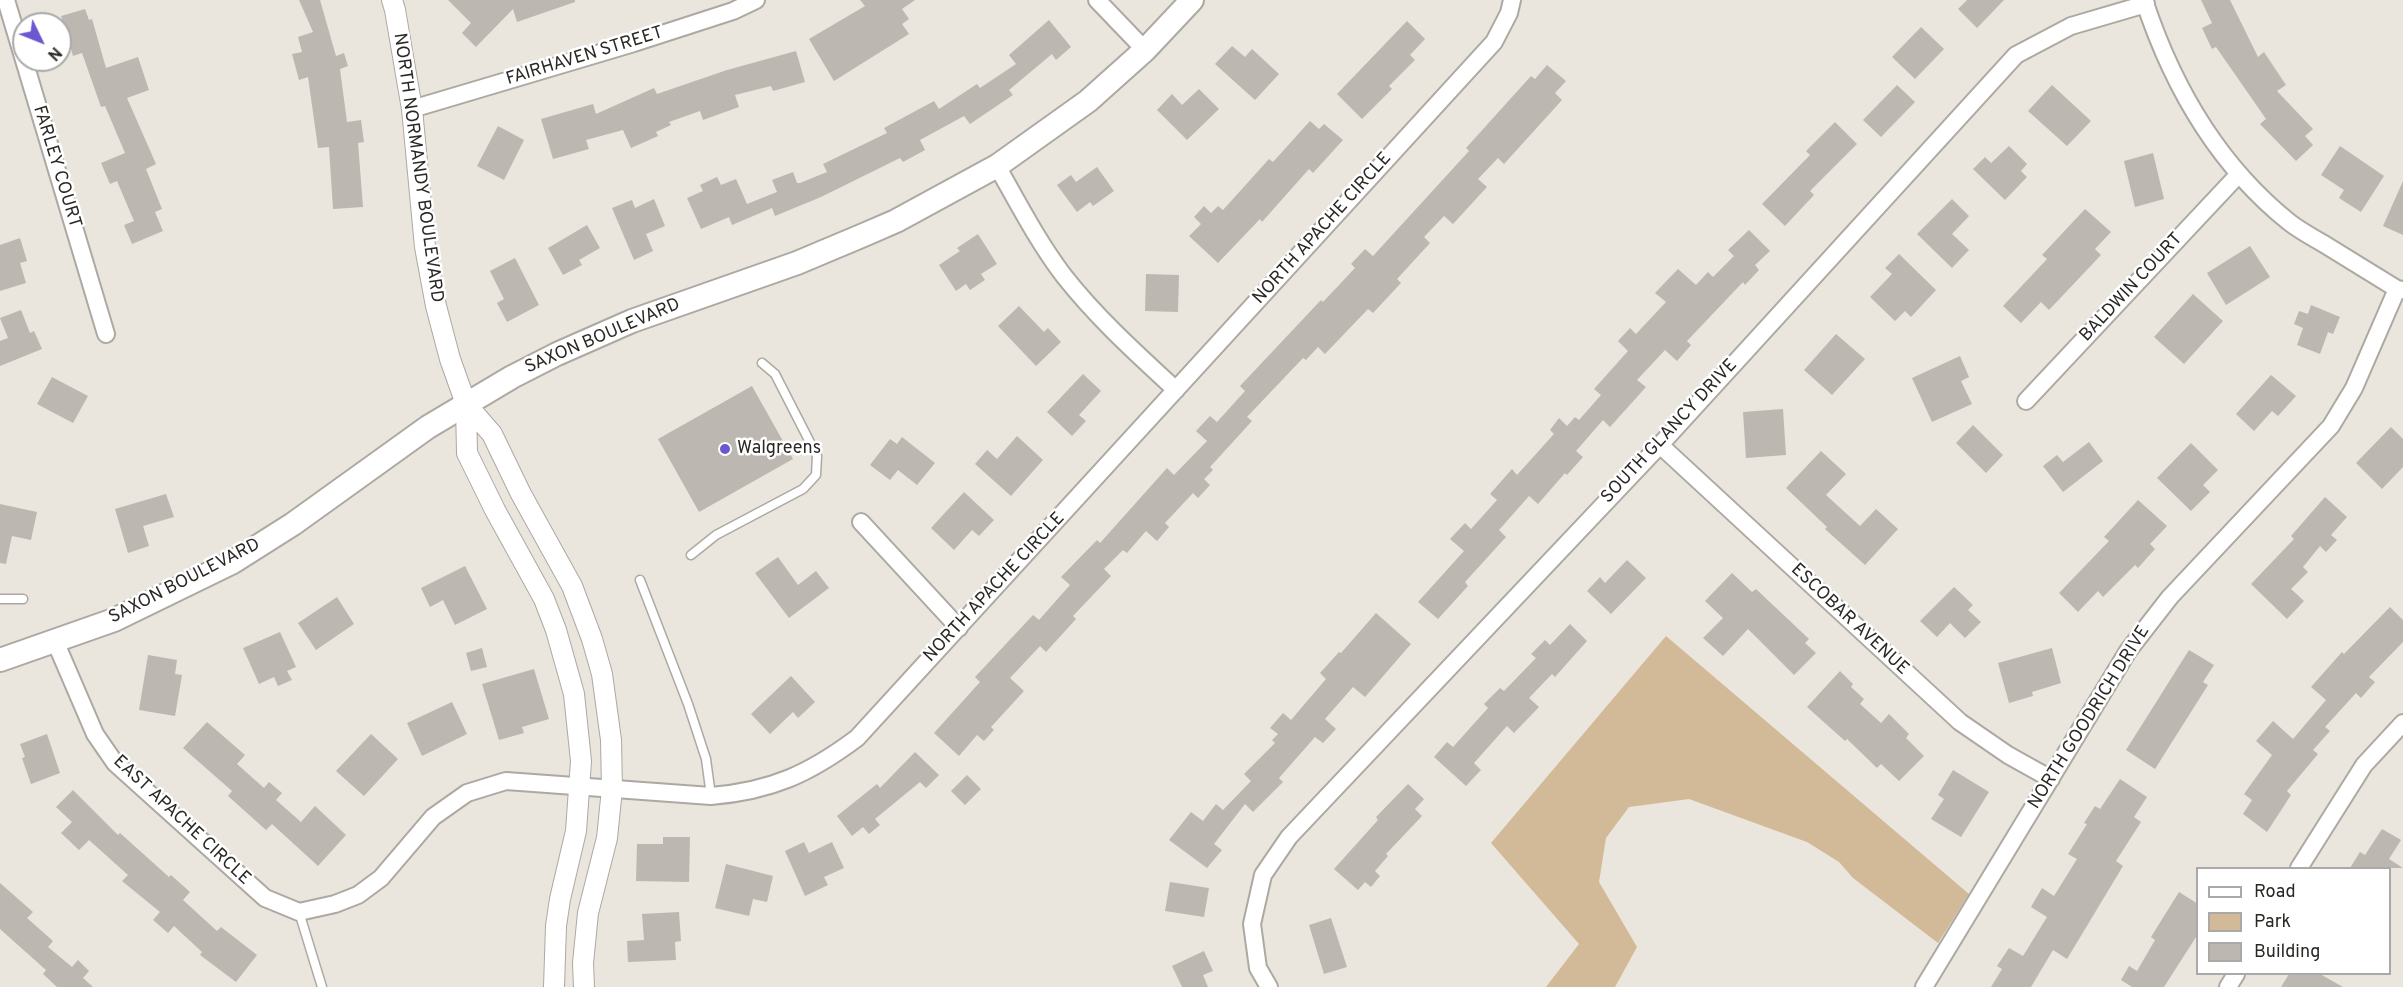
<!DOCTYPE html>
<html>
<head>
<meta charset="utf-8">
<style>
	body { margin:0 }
	#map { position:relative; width:2403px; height:987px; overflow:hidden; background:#eae5dd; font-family:Overpass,sans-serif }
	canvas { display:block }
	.legend { position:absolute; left:2196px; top:867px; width:195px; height:108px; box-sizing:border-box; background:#fff; border:2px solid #aaa9a8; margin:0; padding:8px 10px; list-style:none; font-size:18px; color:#2a2825 }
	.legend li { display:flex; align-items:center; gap:12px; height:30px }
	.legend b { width:30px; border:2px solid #aaa9a8 }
	.north { position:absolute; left:12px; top:12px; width:60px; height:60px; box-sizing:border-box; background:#fff; border:2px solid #aaa9a8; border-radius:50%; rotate:133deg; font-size:16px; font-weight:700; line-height:24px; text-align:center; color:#2a2825 }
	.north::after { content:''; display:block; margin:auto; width:21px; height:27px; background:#6b57d0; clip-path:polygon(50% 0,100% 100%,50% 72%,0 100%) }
</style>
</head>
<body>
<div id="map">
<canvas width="2403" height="987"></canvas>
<ul class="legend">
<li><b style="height:8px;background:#fff"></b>Road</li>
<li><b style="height:16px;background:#d2ba98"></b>Park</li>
<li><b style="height:16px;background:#bcb7b0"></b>Building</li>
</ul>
<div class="north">N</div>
</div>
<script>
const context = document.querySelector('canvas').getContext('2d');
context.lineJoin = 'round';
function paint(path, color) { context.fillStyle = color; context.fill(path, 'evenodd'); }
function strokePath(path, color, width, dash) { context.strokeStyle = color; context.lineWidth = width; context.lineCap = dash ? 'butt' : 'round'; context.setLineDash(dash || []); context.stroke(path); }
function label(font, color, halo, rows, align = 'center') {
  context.font = font + ' Overpass,sans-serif'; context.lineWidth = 5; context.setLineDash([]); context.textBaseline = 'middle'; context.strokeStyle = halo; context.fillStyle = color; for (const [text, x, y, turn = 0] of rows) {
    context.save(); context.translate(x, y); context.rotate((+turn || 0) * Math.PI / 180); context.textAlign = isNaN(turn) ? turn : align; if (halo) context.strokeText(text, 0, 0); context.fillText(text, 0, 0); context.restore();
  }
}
paint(new Path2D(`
	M1666,636l303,258 -31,49 -85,-65 -14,-16 -32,-20 -118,-43 -60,8 -23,31 -7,44 38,65 -22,40h-69l33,-43 -88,-101z`), '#d2ba98');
paint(new Path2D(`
	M299,0h21l16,56 8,-3 4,13 -8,3 7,53 14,-2 3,22 -6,1 5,64 -30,2 -4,-62 -11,1 -10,-71 -9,3 -7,-26 10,-2 -4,-15 15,-5z
	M448,0h127v2l-58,20 -4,-13 -37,38 -14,-14 9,-10z
	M860,0h55l-13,9 7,10 -7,5 7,10 -75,47 -25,-42 56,-33z
	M1967,0h37l-27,28 -19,-19z
	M2201,0h29l28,57 6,-5 22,33 -9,6 36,38 -8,7 8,9 -17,16 -36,-37 6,-5 -50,-72 -4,2 -10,-21 10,-5z
	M85,9l4,11 3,-1 14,49 32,-11 11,33 -22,8 29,66 -10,5 16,40 -7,3 8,19 -31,13 -8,-19 10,-4 -17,-40 -7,3 -9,-21 24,-10 -20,-47 -4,1 -19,-54 -9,3 -12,-40z
	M1049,20l22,27 -15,13 -4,-6 -43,36 4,5 -43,29 -6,-8 -44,24 5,10 -22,12 -3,-4 -79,39 -46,19 -3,-8 -40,17 -3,-8 -28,12 -14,-31 16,-7 -3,-6 17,-8 4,8 15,-6 11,25 30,-12 -5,-12 21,-8 4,11h3l27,-11 -4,-8 64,-31 -3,-5 50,-27 5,8 38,-25 3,4 36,-24 -7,-9z
	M1407,21l18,18 -15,16 5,5 -26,26 3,3 -30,30 -25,-25z
	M1921,27l23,22 -29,30 -23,-22z
	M1232,46l13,11 7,-8 27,25 -24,26 -40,-36z
	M796,51l9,31 -32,9 -2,-5 -36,9 4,12 -36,13 -3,-9 -31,11 2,3 -15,7 2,4 -27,12 -8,-18 -37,10 3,9 -36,10 -12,-40 52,-15 3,10 58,-26 3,6 70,-24z
	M1547,65l19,16 -11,12 7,7 -58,64 -6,-6 -20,21 9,8 -34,37 -9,-8 -20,21 6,6 -33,36 4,4 -28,30 -5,-4 -43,45 -7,-7 -12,13 -3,-2 -56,59 5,4 -42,46 3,3 -9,9 6,6 -12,13 -5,-5 -28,30 4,4 -12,14 -11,-10 -19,22 -4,-3 -19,19 7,7 -38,40 3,3 -30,33 -6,-6 -30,32 14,13 -33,36 3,3 -10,11 -7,-6 -18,21 -25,-23 46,-51 -5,-5 58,-62 6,5 31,-35 -9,-8 36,-37 3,3 67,-75 7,7 33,-34 -11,-10 14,-15 7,6 28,-31 -5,-5 81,-86 2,2 32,-34 -4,-4 14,-15 8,7 96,-105 -3,-3 65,-72 4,3z
	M1897,85l18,17 -34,35 -18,-17z
	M2052,85l39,36 -24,25 -39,-35z
	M1199,89l20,20 -32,31 -30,-30 15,-16 10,11z
	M1310,121l9,8 5,-5 19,16 -30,33 -4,-4 -47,53 -2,-3 -42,44 -29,-27 12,-12 -7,-7 10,-11 7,7 7,-7 5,4 46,-51 4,3z
	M1835,122l22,22 -47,47 4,4 -29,31 -23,-22 48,-49 -4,-4z
	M498,126l26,14 -20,40 -27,-14z
	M2009,146l18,18 -6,7 6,6 -22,23 -32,-31 12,-12 6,6z
	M2340,146l44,30 -23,36 -22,-14 5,-8 -23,-15z
	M2153,153l11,46 -29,8 -11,-46z
	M1097,167l17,24 -21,15 -3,-4 -13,10 -20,-27 14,-10 5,7z
	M2403,181v54l-20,-9z
	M654,199l11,27 -19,8 7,17 -19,9 -22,-52 20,-8 3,8z
	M1952,199l17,17 -17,18 17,16 -17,18 -35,-34z
	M2085,209l26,23 -16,17 6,6 -52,55 -8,-8 -20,21 -18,-17 44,-47 -5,-4z
	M587,225l13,23 -21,12 3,5 -19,10 -15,-27z
	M1749,230l21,21 -15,14 4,5 -14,15 -2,-3 -56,59 4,4 -14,16 -12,-11 -28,30 9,7 -36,40 -7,-7 -27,31 7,6 -16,18 -2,-2 -27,31 -9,-8 -30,34 7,7 -41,45 3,4 -30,33 -20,-17 46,-51 -14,-12 15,-16 6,6 26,-29 -7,-6 22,-25 5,6 37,-41 -4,-4 9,-12 8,8 8,-9 4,3 22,-25 -7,-6 34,-38 -10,-10 12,-13 6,6 30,-32 -11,-9 23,-24 18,16 12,-13 5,5 21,-21 -6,-6z
	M978,234l19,30 -16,10 4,6 -15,10 -4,-6 -10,7 -17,-26 21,-14 -3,-3z
	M20,238l7,23 -7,2 6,20 -26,8v-46z
	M2250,246l20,31 -44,28 -19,-32z
	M1899,254l37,36 -25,27 -6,-6 -10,10 -25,-24 22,-23 -7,-6z
	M515,258l24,47 -32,17 -10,-19 7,-4 -14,-28z
	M1146,274l33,1 -1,37 -33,-1z
	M2193,294l30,27 -39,43 -30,-27z
	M2311,305l29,12 -7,17 -5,-2 -8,22 -23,-9 6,-17 -9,-4 5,-13 9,3z
	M1019,306l25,26 4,-4 13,14 -25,24 -38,-40z
	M21,310l9,23 4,-2 8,18 -42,17v-25l8,-3 -8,-20z
	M1836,334l29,25 -33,36 -28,-25z
	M1960,356l9,21 -8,4 11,23 -40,18 -20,-44z
	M1083,374l18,17 -22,24 7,6 -14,15 -25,-24z
	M2271,375l25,21 -18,20 -6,-5 -18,20 -18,-17z
	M52,377l36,19 -15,27 -36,-19z
	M752,386l41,73 -94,53 -41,-73z
	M1783,409l3,46 -40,3 -3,-46z
	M1973,425l30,30 -17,18 -30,-30z
	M2391,427l12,12v28l-21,22 -26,-26z
	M1017,436l26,24 -32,36 -36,-32 12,-14 10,9z
	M902,437l33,26 -18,22 -19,-15 -8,10 -20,-15 20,-26 7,5z
	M2089,442l14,19 -40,31 -20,-26 14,-11 6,7z
	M2191,443l27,27 -15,15 7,7 -19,19 -34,-33z
	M1821,451l25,23 -20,21 34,31 16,-17 22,20 -33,36 -40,-36 2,-2 -41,-39z
	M964,492l30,28 -15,16 -7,-6 -18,20 -23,-22z
	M166,494l8,23 -31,9 6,20 -21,7 -13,-44z
	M2325,497l22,20 -16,18 6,5 -11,12 -6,-6 -17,21 5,5 -17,17 13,12 -17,18 -36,-35 43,-45 -3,-3z
	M2138,500l29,26 -17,18 5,5 -17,19 -3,-3 -32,32 -5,-6 -20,21 -19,-19 50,-52 -5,-4z
	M0,504l37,8 -6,28 -19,-4 -6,28 -6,-1z
	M778,557l20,28 18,-14 13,17 -40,30 -34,-45z
	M1627,560l19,18 -35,36 -24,-23 13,-14 5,6z
	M465,566l22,43 -32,16 -12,-25 -13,7 -9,-19z
	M1732,573l20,19 4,-3 53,50 -4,4 11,10 -22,22 -46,-46 -25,27 -20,-18 20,-20 -18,-17z
	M1954,587l19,18 -5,5 13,12 -16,16 -15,-15 -13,14 -17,-16z
	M337,597l17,27 -38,26 -18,-27z
	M2390,607l13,13v22l-34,35 6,5 -14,16 -5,-5 -31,34 5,4 -17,19 5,4 -31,37 4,4 -24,37 -24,-18 9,-14 -8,-6 28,-39 -16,-14 17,-20 20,18 33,-39 -15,-13 31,-35 2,2z
	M1376,613l35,31 -46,53 -12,-10 -28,32 11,10 -13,14 -8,-6 -36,41 4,4 -30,30 -8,-8 -31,40 8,6 -15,18 -38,-28 22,-28 12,9 13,-17 7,6 28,-29 -7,-7 31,-31 -3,-3 6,-6 -8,-6 13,-15 8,7 35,-41 -6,-6 19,-21 2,1z
	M1570,624l17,17 -32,36 -3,-3 -23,24 10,9 -25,26 -7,-7 -33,37 7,7 -15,16 -32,-29 13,-15 6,5 35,-39 -4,-4 16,-16 4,3 32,-33 -5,-4 14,-14 5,5z
	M280,632l16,35 -9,4 5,9 -14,6 -4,-9 -15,7 -16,-36z
	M482,648l5,19 -16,4 -5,-18z
	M2052,648l9,35 -29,9 1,4 -24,7 -11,-40z
	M2189,650l25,15 -11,17 5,3 -53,84 -29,-19z
	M148,655l29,5 -2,14 7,1 -7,41 -36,-6z
	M534,669l15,50 -27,8 2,6 -25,7 -17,-56z
	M1840,671l13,13 -2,3 13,12 -4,5 21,19 8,-9 20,20 -3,4 18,18 -25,25 -18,-17 -4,4 -30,-29 -2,2 -38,-34z
	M791,676l24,26 -17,16 -5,-6 -23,22 -19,-20z
	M452,702l15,32 -45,22 -15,-33z
	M207,722l38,33 -8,9 27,24 5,-6 13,11 -6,7 25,22 14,-16 31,29 -28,31 -46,-42 -6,6 -38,-34 4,-5 -49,-43z
	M47,734l13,39 -29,11 -9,-26 3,-1 -5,-13z
	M371,734l27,25 -34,37 -28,-25z
	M915,752l24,23 -13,13 -6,-6 -45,37 5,6 -11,9 -6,-7 -11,9 -15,-20 40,-32 3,4z
	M1953,770l36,22 -28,45 -30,-18 13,-20 -6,-4z
	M967,775l14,14 -16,16 -14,-14z
	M2120,779l27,18 -13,20 7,5 -25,39 7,5 -56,93 -14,-9 -22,37h-40l11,-18 -5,-3 12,-18 14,8 24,-39 -16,-10 11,-19 12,8 23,-37 -9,-5 19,-30 -3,-1 11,-17 5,3z
	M1408,784l16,15 -9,10 7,7 -36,38 2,2 -13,15 5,5 -9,11 -6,-5 -7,8 -24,-21 44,-49 -2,-3z
	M73,790l45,45 2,-2 49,44 2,-2 19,17 -7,8 34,31 4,-4 36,28 -21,27 -36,-27 2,-3 -28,-26 -6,7 -15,-13 7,-8 -38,-31 6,-6 -39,-35 -10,10 -18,-17 11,-11 -16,-15z
	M2382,829l19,11 -12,19 14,9h-53l10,-16 5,3z
	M663,837h27l-1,45 -53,-1 1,-37h26z
	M804,842l5,11 23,-11 12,26 -20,9 4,8 -23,11 -20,-45z
	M726,864l47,12 -6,26 -14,-3 -4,17 -34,-8z
	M1170,882l39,6 -5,29 -39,-6z
	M0,883l33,29 -6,6 26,23 -5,6 24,20 6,-7 11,11 -6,7 10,9h-36l-14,-13 3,-4 -46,-41z
	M2179,892l19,12v30l-34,53h-32l-11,-7 8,-14 8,5 18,-31 -4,-3z
	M679,912l2,29 -6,1 1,18 -48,2 -1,-21 17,-1 -2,-26z
	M1331,918l16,49 -23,7 -15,-49z
	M1204,951l9,20 -10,4 5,12h-26l-10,-21z
	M2289,974h31l23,13h-62z`), '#bcb7b0');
const service = new Path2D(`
	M691,555l25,-20 87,-46 13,-14 1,-19 -42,-82 -13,-11
	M640,580l48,124 18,55 5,37
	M0,599h23
	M299,912l23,75`);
const minor = new Path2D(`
	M6,0l100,334
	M1097,0l48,50
	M2144,0c28,85 74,165 145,222 10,8 23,15 35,22 24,15 49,30 73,45l6,1
	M412,109l222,-66 99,-32 23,-11
	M997,166c21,37 41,76 67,110 33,42 73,78 112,114
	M2026,401l212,-226
	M1660,445l300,277 48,33 43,24
	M861,522l98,106
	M55,641l40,93 20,29 150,135 34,14 36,-8 23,-9 23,-17 52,-61 34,-24 39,-12 205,15c60,-5 98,-22 146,-58l637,-696 15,-29 3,-13
	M2299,868l65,-103 39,-42
	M1269,987l-11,-19 -6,-44 11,-49 26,-38 371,-392 356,-390 55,-29 75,-22
	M1924,987l204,-336 42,-54 161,-171 23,-38 43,-99
	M2228,987l8,-13`);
const tertiary = new Path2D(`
	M392,0l3,10 17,99 13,138 11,59 14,53 16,45 1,49 28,57 49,89 12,31 18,64 7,67 -5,70 -16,68 -4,27 -2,61
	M466,404l26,30 29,60 51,92 20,53 10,35 9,66 1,49 -5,49 -19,75 -5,50 1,24`);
const secondary = new Path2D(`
	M0,660l114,-40 119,-58 60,-38 135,-97 84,-50 45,-23 75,-33 165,-58 69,-29 30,-13 101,-55 91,-65 57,-51 47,-50`);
strokePath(service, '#ada9a2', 11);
strokePath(minor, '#ada9a2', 20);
strokePath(tertiary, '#ada9a2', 22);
strokePath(secondary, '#ada9a2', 26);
strokePath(service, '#fff', 8);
strokePath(minor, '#fff', 16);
strokePath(tertiary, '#fff', 20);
strokePath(secondary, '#fff', 22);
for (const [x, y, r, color] of [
	[725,449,6,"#6b57d0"]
]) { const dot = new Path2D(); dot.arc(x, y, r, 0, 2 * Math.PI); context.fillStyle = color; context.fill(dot); strokePath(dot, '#fff', 2); }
label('18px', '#2a2825', '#fff', [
	["FAIRHAVEN STREET",585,57,-17],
	["FARLEY COURT",56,167,73],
	["NORTH NORMANDY BOULEVARD",417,168,82],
	["NORTH APACHE CIRCLE",1323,229,-48],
	["BALDWIN COURT",2132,288,-47],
	["SAXON BOULEVARD",603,337,-23],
	["SOUTH GLANCY DRIVE",1670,432,-47],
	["SAXON BOULEVARD",185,582,-27],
	["NORTH APACHE CIRCLE",995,588,-47],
	["ESCOBAR AVENUE",1849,620,43],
	["NORTH GOODRICH DRIVE",2090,718,-58],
	["EAST APACHE CIRCLE",181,821,43]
]);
label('18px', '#2a2825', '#fff', [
	["Walgreens",737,449]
], 'left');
</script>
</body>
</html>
